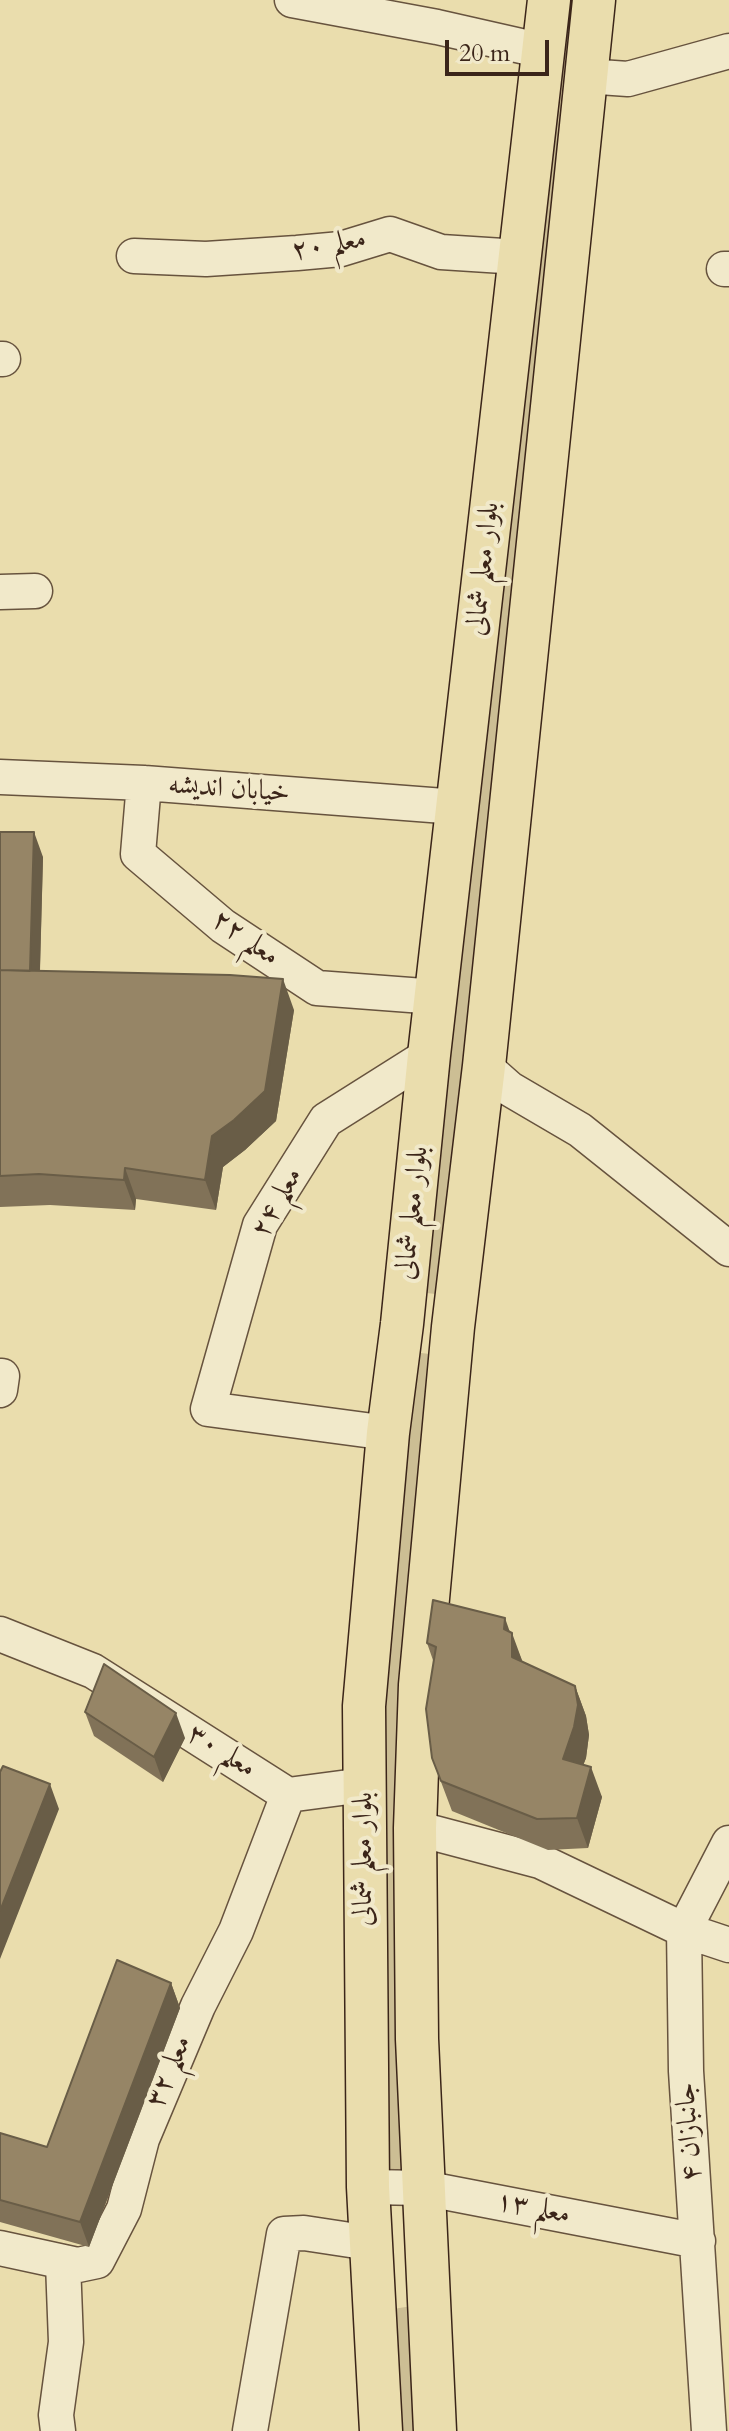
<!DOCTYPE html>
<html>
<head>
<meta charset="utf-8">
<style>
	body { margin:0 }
	#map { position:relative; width:729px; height:2431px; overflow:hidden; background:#eaddad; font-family:Cardo,serif }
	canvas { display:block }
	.scale { position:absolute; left:445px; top:40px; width:104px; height:36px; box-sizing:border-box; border:4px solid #3b2519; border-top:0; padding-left:10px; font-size:24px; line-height:28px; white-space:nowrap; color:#3b2519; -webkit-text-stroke:6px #f1e9ca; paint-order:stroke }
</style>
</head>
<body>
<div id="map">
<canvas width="729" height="2431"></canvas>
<div class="scale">20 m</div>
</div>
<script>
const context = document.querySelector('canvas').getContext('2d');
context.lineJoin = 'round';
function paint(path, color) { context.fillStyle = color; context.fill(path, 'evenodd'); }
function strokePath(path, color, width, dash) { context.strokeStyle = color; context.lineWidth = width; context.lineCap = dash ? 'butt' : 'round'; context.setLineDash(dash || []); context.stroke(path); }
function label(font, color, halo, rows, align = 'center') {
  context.font = font + ' Cardo,Amiri,serif'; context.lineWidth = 8; context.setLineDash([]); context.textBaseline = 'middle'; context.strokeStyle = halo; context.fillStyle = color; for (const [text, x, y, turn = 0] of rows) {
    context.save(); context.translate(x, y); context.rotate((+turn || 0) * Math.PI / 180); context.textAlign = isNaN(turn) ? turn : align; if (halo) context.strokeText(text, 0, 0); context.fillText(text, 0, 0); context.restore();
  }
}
paint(new Path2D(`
	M563,0h20l-140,1295 -24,-3z
	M413,1352l25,3 -30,822 -27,1 -4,-432z
	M412,2306l5,125h-19l-5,-122z`), '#ccbe94');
const minor = new Path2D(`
	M292,0l145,27 106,24
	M585,76l43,3 101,-28
	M134,256l72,3 91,-6 44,-4 49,-15 51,18 78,5
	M724,269h5
	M0,359h3
	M0,592l35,-1
	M0,777l144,6 313,24
	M144,783l-6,71 85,72 94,62 120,9
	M484,1066l26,23 70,41 149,119
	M0,1390l2,-14
	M388,1433l-180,-24 52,-184 66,-105 103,-65
	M0,1634l93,37 195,124 76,-10
	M415,1828l125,33 144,69 45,15
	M368,2187l55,1 275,53
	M0,2248l78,17 19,-4 27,-52 18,-70 56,-133 38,-75 52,-136
	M58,2431l-2,-16 10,-73 -3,-79
	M250,2431l34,-197 20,-1 66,10
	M709,2431l-23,-360 -2,-141 45,-87`);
const major = new Path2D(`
	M381,2431l-13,-244 -4,-481 24,-273 14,-109 27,-269 120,-1055
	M435,2431l-18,-392 -2,-211 5,-143 33,-358 31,-261 110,-1066`);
strokePath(minor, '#67533e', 37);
strokePath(major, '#3b2519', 45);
strokePath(minor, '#f1e9ca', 34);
strokePath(major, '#eaddad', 42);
paint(new Path2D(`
	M0,832l43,25 -3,114 254,39 -18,111 -31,29 -22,17 -7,43 -80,-11 -1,11 -85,-5 -50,2z
	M510,1632l13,31 52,23 11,30 3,19 -3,23 -3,7 19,32 -14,51 -40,2 -96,-39 -20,-53 2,-95 -7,-20z
	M85,1712l100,26 -22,44 -69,-46z
	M171,1983l9,25 -91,239 -89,-25v-89l47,14z`), '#817258');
paint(new Path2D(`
	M34,832l9,25 -4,144 -9,-25z
	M283,979l11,31 -18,111 -31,29 -22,17 -7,43 -11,-30 7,-44z
	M125,1168l11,31 -1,11 -11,-30z
	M505,1618l7,20v-5l11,30 -11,-6 -8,-28z
	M575,1686l11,30 3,19 -3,23 -12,32 -11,-31z
	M176,1713l9,25 -22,44 -9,-25z
	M591,1767l11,30 -14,51 -11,-30z
	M50,1784l9,25 -59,150v-48z
	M171,1983l9,25 -91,239 -9,-25z`), '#695d47');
const building = new Path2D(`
	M0,832h34l-4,139 -30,-1z
	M0,970l230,5 53,4 -18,112 -31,29 -22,16 -7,44 -80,-12 -1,12 -85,-6 -39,2z
	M433,1600l72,18 -1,11 8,4v24l63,29 3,19 -4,22 -11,32 28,8 -14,51 -40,1 -96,-38 -9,-23 -6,-49 10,-62 -9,-4z
	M104,1664l72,49 -22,44 -69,-45z
	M3,1766l47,18 -50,127v-139z
	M117,1960l54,23 -91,239 -80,-22v-67l47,14z`);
paint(building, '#968566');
strokePath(building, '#695d47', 2);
label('28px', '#3b2519', '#f1e9ca', [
	["معلم ۲۰",329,246,-10],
	["بلوار معلم شمالی",484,569,-84],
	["خیابان اندیشه",229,790,4],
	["معلم ۲۲",245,939,35],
	["معلم ۲۴",278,1203,-61],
	["بلوار معلم شمالی",413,1213,-84],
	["معلم ۳۰",221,1752,32],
	["بلوار معلم شمالی",365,1859,-90],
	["معلم ۳۲",170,2072,-67],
	["جانبازان ۴",690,2132,-94],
	["معلم ۱۳",533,2209,11]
]);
</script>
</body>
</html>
